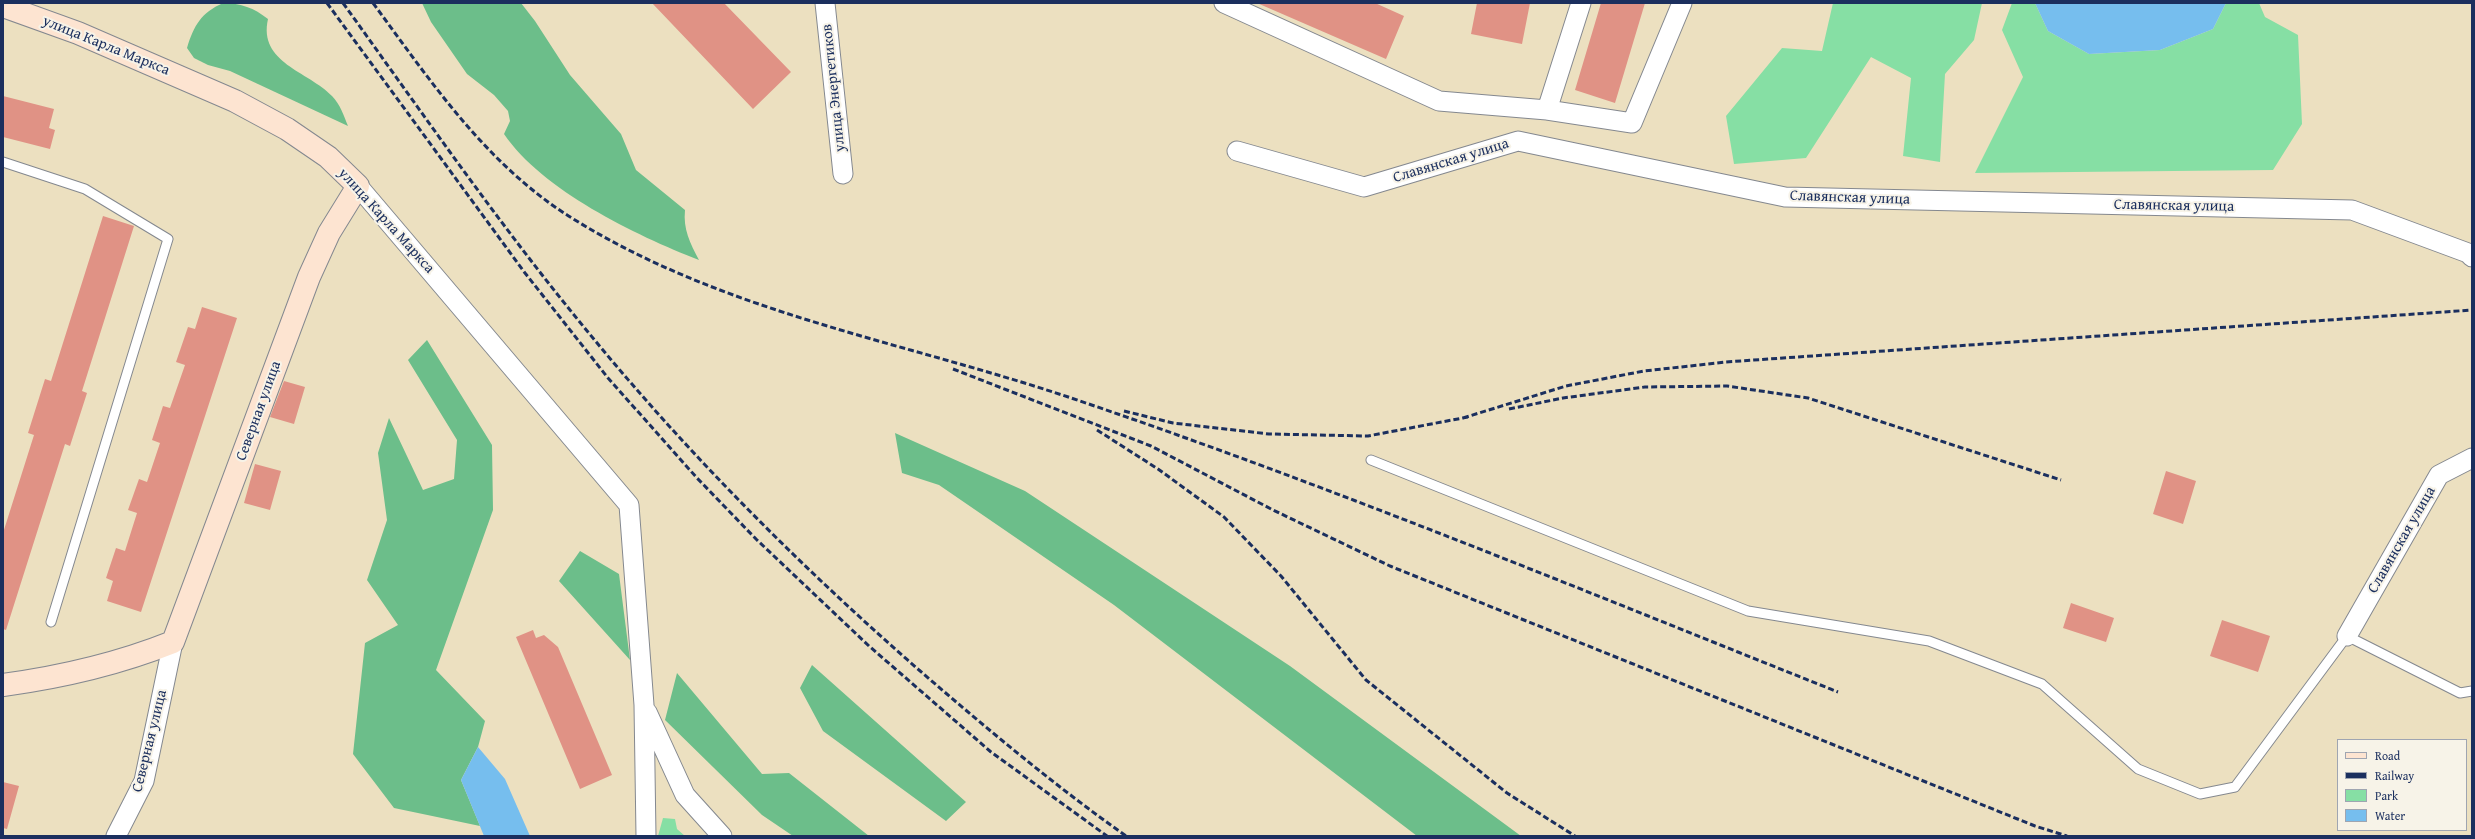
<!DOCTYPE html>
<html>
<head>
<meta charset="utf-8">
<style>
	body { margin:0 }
	#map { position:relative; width:2475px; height:839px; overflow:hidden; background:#ece0c0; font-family:"Gentium Book Plus",serif }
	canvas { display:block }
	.frame { position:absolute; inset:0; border:4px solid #1b2f5e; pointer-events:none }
	.legend { position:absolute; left:2337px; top:739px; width:130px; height:92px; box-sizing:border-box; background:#f7f3e8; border:1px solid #9fa5b1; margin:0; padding:5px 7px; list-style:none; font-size:12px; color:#1b2f5e }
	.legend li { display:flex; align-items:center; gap:8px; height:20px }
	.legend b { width:20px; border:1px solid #9fa5b1 }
</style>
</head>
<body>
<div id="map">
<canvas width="2475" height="839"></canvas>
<div class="frame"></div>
<ul class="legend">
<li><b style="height:5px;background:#fde4d1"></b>Road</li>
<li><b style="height:5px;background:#1b2f5e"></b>Railway</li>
<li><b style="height:11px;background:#86dfa4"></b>Park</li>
<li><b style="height:11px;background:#76beee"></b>Water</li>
</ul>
</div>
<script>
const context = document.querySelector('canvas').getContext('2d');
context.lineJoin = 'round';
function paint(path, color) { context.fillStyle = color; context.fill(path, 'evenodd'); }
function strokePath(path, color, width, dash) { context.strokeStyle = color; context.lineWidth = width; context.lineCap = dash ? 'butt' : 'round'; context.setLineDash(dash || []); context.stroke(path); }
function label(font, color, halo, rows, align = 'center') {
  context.font = font + ' "Gentium Book Plus",serif'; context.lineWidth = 4; context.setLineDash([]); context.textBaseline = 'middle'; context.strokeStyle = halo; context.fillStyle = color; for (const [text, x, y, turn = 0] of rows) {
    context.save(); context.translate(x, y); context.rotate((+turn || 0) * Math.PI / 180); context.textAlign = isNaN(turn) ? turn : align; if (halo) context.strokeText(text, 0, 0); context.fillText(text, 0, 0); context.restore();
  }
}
paint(new Path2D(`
	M1833,3h149l-8,37 -29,34 -5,88 -37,-6 8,-78 -40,-21 -65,101 -72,6 -8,-48 56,-68 40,3z
	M2012,3h23l13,28 41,23 71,-4 53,-21 13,-26h33l6,14 33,18 4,89 -29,46 -298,3 48,-96 -21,-47z
	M663,818l12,1 2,10 8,7h-27z`), '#86dfa4');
paint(new Path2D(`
	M223,3c18,0 31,5 45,16 -10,44 40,52 64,77 8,8 12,20 16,30l-118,-55 -22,-6 -14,-7 -7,-10c7,-23 14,-35 36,-45z
	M422,3h99l14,18 35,54 51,59 15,36 49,40c-2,19 5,33 14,50 -64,-25 -157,-70 -195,-126l6,-13 -2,-10 -14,-16 -27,-21 -36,-52z
	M427,340l65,105 1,65 -57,160 49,51 -7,26 -17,33 19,46 -86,-18 -41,-54 12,-111 33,-18 -31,-45 20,-60 -9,-67 11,-35 34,72 31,-11 3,-39 -49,-80z
	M895,433l130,58 265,175 231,170h-104l-303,-231 -175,-120 -37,-12z
	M580,551l39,23 11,86 -71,-79z
	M812,665l154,137 -20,19 -123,-90 -23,-43z
	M677,673l85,101 27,-1 80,63h-76l-31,-21 -97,-95z`), '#6cbe8a');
paint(new Path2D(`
	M2035,3h191l-13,26 -53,21 -71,4 -41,-23z
	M478,747l27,32 25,57h-46l-23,-56z`), '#76beee');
paint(new Path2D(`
	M652,3h72l67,69 -38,37z
	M1257,3h118l29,13 -18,43z
	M1477,3h53l-8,41 -51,-10z
	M1601,3h44l-30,100 -40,-13z
	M3,96l51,13 -5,19 6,2 -5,19 -47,-12z
	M103,216l31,10 -52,165 5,2 -17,53 -5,-2 -59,186 -3,-1v-96l31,-98 -6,-2 17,-54 6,2z
	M202,307l35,11 -96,294 -34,-11 6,-20 -7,-3 10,-30 9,3 12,-38 -9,-3 11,-31 8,3 13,-39 -8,-3 11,-34 7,2 15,-43 -9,-3 12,-35 7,2z
	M284,381l21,6 -11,37 -24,-7z
	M255,464l26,7 -11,39 -26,-7z
	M2166,471l30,10 -13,43 -30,-10z
	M2071,603l43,15 -8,24 -43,-14z
	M2222,620l48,16 -12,36 -48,-16z
	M533,630l3,8 8,-3 14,12 54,128 -32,14 -64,-152z
	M3,782l16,4 -12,43 -4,-1z`), '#e09285');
const lane = new Path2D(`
	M3,162l82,27 83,50 -117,383
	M1371,460l377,151 181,30 113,43 96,85 62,25 35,-7 112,-151 113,57 12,-2`);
const street = new Path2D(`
	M825,3l18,171
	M1224,3l215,98 108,9 34,-107
	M1547,110l85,13 50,-120
	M1237,151l127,36 154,-46 267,56 567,13 116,43 4,4
	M358,186l271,319 15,200 2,131
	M2347,636l92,-161 33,-17
	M647,712l38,83 37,41
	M116,836l28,-55 29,-139`);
const secondary = new Path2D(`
	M3,6l75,27 157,68 52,28 41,28 30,29 -29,47 -20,44 -136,365c-55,22 -111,35 -170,43`);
strokePath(lane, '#84888f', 11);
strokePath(street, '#84888f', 21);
strokePath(secondary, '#84888f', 24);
strokePath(lane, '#fff', 9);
strokePath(street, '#fff', 19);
strokePath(secondary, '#fde4d1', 22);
strokePath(new Path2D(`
	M327,3l198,270 83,105 89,100 59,61 113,107 122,106 116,84
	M343,3c80,111 158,224 245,329 100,122 212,234 331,338 67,58 135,115 207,166
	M373,3c59,80 115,164 202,217 154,95 336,123 505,181 256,87 507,191 758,291
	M953,369l198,77 122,64 117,56 645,260 32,10
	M1509,409l54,-11 82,-11 82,-1 81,12 253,82
	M1124,411l49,12 96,11 99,2 100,-19
	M1463,418l103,-32 78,-15 82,-9 746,-52
	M1097,430l61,39 66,48 57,59 85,104 141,113 68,43`), '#1b2f5e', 3, [6, 3]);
label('15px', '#1b2f5e', '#f7f3e8', [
	["улица Карла Маркса",106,46,22],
	["улица Энергетиков",834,88,-96],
	["Славянская улица",1451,161,-17],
	["Славянская улица",1850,198,2],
	["Славянская улица",2174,206,1],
	["улица Карла Маркса",386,221,48],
	["Северная улица",259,411,-70],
	["Славянская улица",2402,540,-60],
	["Северная улица",150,741,-76]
]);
</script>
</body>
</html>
